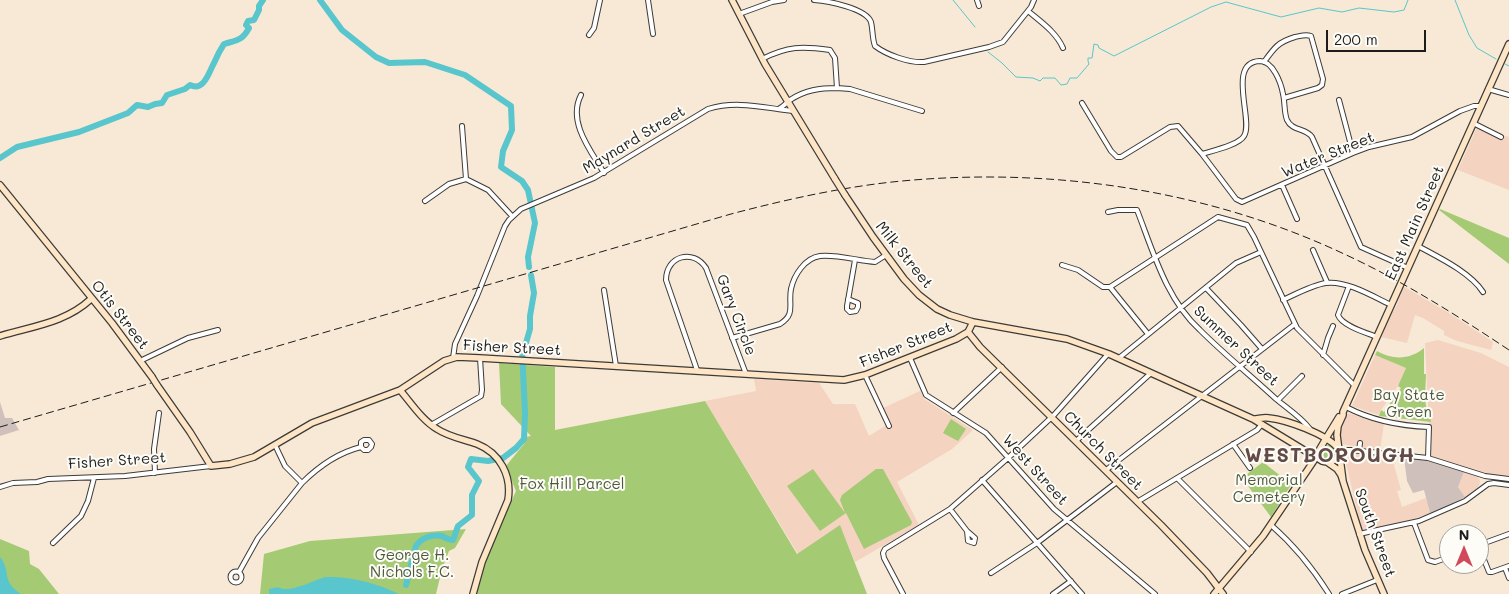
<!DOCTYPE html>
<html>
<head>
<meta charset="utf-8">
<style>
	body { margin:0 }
	#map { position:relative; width:1509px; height:594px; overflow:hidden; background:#f7e9d5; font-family:Mali,sans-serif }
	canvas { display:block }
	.north { position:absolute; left:1439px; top:524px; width:50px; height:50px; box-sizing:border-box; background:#fdfcf7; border:1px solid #a3a29f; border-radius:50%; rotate:0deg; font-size:14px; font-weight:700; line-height:20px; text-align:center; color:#1c1c1c }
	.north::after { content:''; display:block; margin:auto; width:18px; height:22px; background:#d1495b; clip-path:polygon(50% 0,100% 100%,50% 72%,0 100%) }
	.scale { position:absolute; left:1326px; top:30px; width:100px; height:22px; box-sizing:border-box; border:2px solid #1c1c1c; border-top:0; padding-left:6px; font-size:15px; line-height:18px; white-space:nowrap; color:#1c1c1c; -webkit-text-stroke:4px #fdfcf7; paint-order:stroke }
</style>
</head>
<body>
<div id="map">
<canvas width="1509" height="594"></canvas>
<div class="north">N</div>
<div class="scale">200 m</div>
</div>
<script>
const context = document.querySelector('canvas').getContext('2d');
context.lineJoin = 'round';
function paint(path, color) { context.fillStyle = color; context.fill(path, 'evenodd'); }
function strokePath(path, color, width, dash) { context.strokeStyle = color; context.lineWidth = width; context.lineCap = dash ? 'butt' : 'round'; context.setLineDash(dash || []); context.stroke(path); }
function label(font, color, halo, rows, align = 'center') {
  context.font = font + ' Mali,sans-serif'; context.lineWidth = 4; context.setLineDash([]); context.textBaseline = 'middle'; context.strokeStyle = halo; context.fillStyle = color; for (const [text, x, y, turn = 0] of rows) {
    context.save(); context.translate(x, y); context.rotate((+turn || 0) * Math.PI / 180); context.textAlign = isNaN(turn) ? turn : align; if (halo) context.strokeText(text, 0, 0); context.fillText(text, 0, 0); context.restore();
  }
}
paint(new Path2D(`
	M1477,127l24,10 5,-1 3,1v53l-51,-20z
	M1403,286l46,27 44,29 -2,8 -34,-9 -13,-6v-4l-21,-13 -8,-3 -8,28 -26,-6 11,-24 5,-8z
	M1438,340l43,13 28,14v112l-24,-3 -57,-18 1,-31 -4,-84z
	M1375,355l31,13 -6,15 -19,27 -2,5 -27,-9z
	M754,379l65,4 14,21h22l14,32 21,-13 -7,-15 37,-17 4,8 49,31 -21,19 -55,33 22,43 -64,37 -15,-36 -42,28 -93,-153 51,-10z
	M1348,413l24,8 12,2 -4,28 -38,-7 -2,-7 1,-6z
	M1352,453l40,5 9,32 -4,1 5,16 24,-9 4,15 -15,6 -53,12 -18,-76z
	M1464,472l14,5 2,4 -1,5 -4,6 -10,5 -7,-10z`), '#f4d3c0');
paint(new Path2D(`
	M0,402l5,16h7l7,12 -19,6z
	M1404,458l25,3 35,11 -6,15 7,10 -23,12 -12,4 -6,-23 -11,3 -6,-12z`), '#d0c0bc');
paint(new Path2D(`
	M1440,209l69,29v26l-70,-54z
	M1424,348v26h2c0,11 -3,35 4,42l1,6 -52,-6 2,-6 3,2 17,-24 -3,-2 8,-18 -31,-13 2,-4c15,9 33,9 47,-3z
	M499,363l56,4v63l150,-29 92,153 43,-29 27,69h-392l5,-22 36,-81 -10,-25 18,-22 1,-7 6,-1 -30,-32z
	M951,419l15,10 -8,12 -15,-8z
	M1322 452a7 7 0 1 1 14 0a7 7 0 1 1-14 0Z
	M1263,462l19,15 1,3 8,5 -20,32 -29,-39z
	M813,469l32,44 -5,-13 2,-5 34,-26h7l29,53 -1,3 -47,24 -18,-36 -26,18 -33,-45z
	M466,529l-11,19 -6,3 -7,18 -6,25h-176l4,-40 46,-13z
	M0,539l29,12 1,13 9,5 20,25h-59z`), '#a5ca74');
paint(new Path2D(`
	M0,557c12,15 0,23 21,37h-21z
	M325,577c25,-1 52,6 74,17h-130v-5l9,-2c11,7 34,-6 47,-10z`), '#58c6cc');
strokePath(new Path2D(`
	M953,0l22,27
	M1455,0l14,35 8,13 19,11
	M988,52l14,11 14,14 17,1 7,3 3,-3h12l6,7 6,-1 3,-6h7l12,-14 -1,-3v-3h4l2,-14 4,1 1,3 15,8 97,-49 15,-5 55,15 38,-9 23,4 17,-4 35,4 10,-2 4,-10
	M1505,64l4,2`), '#58c6cc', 1);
strokePath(new Path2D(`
	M320,0l22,30 34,27 13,6 36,-1 40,13 46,31 1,24 -9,21 -2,16 21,14 6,9 7,33 -7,34 1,10
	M0,158l17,-11 62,-15 49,-19 9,-8 11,2 7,-3 7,-1 5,-8 18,-6 5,-4c14,7 19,-13 24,-22 3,-7 6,-13 10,-19 13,-4 18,-3 25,-16l-3,-3 2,-4 6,-1 5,-10v-4l4,-6
	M406,585l10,-39c5,-8 16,-12 26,-10 4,2 6,4 11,4l5,-14 14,-11v-20l7,-14 -11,-14 3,-8 17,2 15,-3 13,-10 8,-9 1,-26 -3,-65 4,-5 4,-14v-13l4,-23 -3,-18`), '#58c6cc', 6);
const street = new Path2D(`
	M648,0l5,34
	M814,0c13,1 52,8 57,22 2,8 1,16 4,24 12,9 34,17 49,16l65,-15 14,-5 28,-35 3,-7
	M977,0l2,6
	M1028,11c13,11 28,21 35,37
	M739,14l33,-12 12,-2
	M589,35l5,-7 6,-28
	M762,59c26,-13 40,-13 68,-9l5,8 2,30c-17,0 -32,2 -47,12 -4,3 -6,6 -10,8
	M1264,62c10,-14 14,-20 31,-25 6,-1 10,-3 16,-1l12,43 -1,6 -4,3 -34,10
	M837,88l13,1 72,22
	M1488,89l21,6
	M581,95c-14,27 10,56 23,78
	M1339,100l14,53
	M1082,103l29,48 6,6h4l49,-30 8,-1 24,28 34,45 6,3 111,-49 16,-6 43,-10 48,-26 14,-5h6
	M1473,123l28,14
	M462,126l4,53
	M1202,154c10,-3 37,-9 42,-18 10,-15 -18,-74 16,-75 13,0 21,22 23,33 2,8 1,19 4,26 5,11 19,8 25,17l49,110 47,21
	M466,179l22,11 24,26
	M1282,185l15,34
	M425,201l24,-17 17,-5
	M1108,212l10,-2h19c16,41 29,89 63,120 24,24 51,46 76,69 12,10 25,18 34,30
	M1418,246c20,11 52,26 65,46
	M1313,250l14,32
	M1062,265l16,5 25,17h7
	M1349,286l-11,29c4,11 29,18 39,22
	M1110,287l108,-70 29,8 7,12 43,91 58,58
	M1110,287l38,47
	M1206,288l35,37 21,24
	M604,290l12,76
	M848,299l10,4v4l-2,4 -6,1 -3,-3v-3l8,-46
	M1283,300c13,-6 29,-15 43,-17 20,-3 48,14 65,22
	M732,338l48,-14c16,-10 8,-19 11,-35 3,-14 14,-31 29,-33 16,-2 39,5 55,6l11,-7
	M1323,355l5,-17 5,-12
	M453,358l2,-14 22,-48 28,-70 4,-6 12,-11 73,-31 114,-69c29,-9 56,-1 85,2
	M910,358l16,37 60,38 68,76 101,85
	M1119,358l117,-95 25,-11
	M140,361l48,-23 30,-8
	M697,370l-31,-90c0,-24 27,-32 40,-12l40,106
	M865,375l24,51
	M1278,400l24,-24
	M1346,407c25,13 54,19 83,20l-1,31
	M953,413l49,-46
	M431,425l50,-29 1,-6 -2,-32
	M1076,441l75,-68
	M1233,444l17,24
	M275,445l10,21 17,17c17,-17 35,-30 59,-36v-5l3,-2h5l3,4 -1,3 -3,3h-4l-3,-3
	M1339,450h12l77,8 57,18 24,3
	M1359,451l1,-8
	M1106,470l189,-146
	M155,473l-1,-24 5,-36
	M1177,478l74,74
	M982,480l100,114
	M0,487l13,-4 24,-1 11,-3 77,-3 86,-10
	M1137,502l120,-72 5,-6
	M950,509l17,22 1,10 6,2 1,-5 -8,-7
	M1414,523l14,37 7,2 14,-5
	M1271,525c24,21 41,42 58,69
	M1359,534l60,-13 46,-20 23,-17 6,-1 15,2
	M53,543l28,-27 7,-15 6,-23
	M1479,545l30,-11
	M1479,547l10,25h3l17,-6
	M1505,568l4,10
	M230.5 577a5.5 5.5 0 1 1 11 0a5.5 5.5 0 1 1-11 0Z
	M239,572l19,-34 44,-55
	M991,573l46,-30 80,-61
	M903,594l-19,-36 -1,-5 2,-4 65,-40 58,-51 46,-43 54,-61
	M1053,594l18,-13
	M1342,594l35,-14`);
const secondary = new Path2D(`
	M732,0l33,64 70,115
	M0,185l112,138 40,54
	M845,195l28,42 31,42 15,16 18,14 13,6 23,7 94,17 42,15 144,65 69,42c8,2 14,1 17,-7
	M968,332l12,15 181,178 46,48 16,21
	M0,336c33,-10 65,-13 91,-37
	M157,385l33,47 21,34 19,-2 24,-7 58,-34 88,-33 44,-29 13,-4 23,1 364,22 21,-5 91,-36 12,-7 5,-10
	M400,390c11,13 22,30 37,39 12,8 26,10 40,15 23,9 35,32 31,56l-26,62 -9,32
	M1253,419c5,0 10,-2 16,-1 18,2 57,16 69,30
	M1327,462l10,7 4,6 24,75 19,44
	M1343,481l-6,-46 1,-9 5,-11v-3l166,-368
	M1214,594l49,-58 50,-74c7,-15 17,-30 26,-45`);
strokePath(street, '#3d3b38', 6);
strokePath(secondary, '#3d3b38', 8);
strokePath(street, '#fff', 4);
strokePath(secondary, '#fde5c5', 5.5);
strokePath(new Path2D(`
	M0,427l731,-213c53,-14 107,-26 161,-32 152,-16 311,6 450,71 59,27 113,61 167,97`), '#1c1c1c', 1, [8, 4]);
const secondaryBridge = new Path2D(`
	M835,179l10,16
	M152,377l5,8`);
strokePath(secondaryBridge, '#3d3b38', 8, []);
strokePath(secondaryBridge, '#fde5c5', 5.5);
label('15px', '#1c1c1c', '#fdfcf7', [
	["Maynard Street",634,140,-31],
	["Water Street",1328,155,-22],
	["East Main Street",1415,223,-66],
	["Milk Street",904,255,51],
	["Otis Street",120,315,52],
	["Gary Circle",736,315,69],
	["Fisher Street",906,345,-22],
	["Summer Street",1236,346,43],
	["Fisher Street",512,348,3],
	["Church Street",1103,451,45],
	["Fisher Street",117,461,-4],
	["West Street",1035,470,48],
	["South Street",1375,533,70]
]);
label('15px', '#4c593b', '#fdfcf7', [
	["Bay State",1409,395],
	["Green",1409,412],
	["Memorial",1269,480],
	["Cemetery",1269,497],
	["Fox Hill Parcel",572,484],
	["George H.",412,555],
	["Nichols F.C.",412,572]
]);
context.letterSpacing = '1px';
label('bold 20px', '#624a47', '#fdfcf7', [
	["WESTBOROUGH",1330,456]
]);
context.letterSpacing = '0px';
</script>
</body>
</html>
